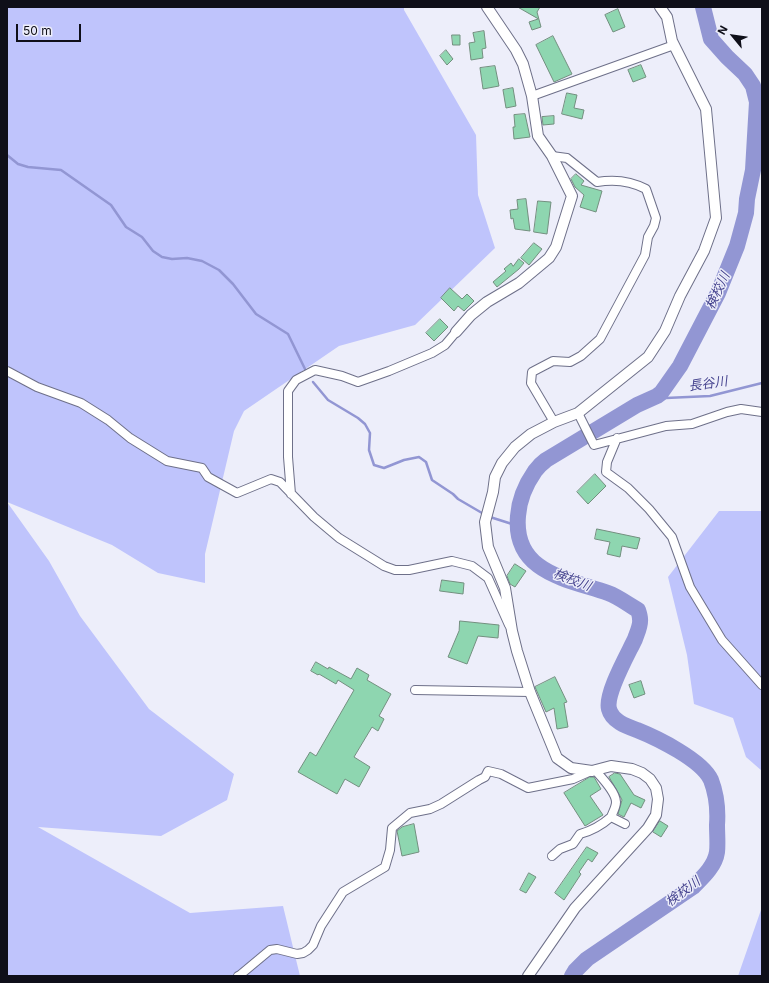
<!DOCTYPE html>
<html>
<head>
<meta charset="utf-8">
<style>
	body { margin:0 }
	#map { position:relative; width:769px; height:983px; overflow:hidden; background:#edeefa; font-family:Inter,sans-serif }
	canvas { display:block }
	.frame { position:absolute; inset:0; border:8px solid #0f0f19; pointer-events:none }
	.north { position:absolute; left:713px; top:16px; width:40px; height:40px; -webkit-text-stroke:3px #edeefa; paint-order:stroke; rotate:299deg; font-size:11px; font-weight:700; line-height:16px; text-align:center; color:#0f0f19 }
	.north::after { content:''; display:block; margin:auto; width:14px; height:18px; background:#0f0f19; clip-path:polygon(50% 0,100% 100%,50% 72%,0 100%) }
	.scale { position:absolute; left:16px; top:24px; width:65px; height:18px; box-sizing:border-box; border:2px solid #0f0f19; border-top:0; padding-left:5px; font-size:12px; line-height:14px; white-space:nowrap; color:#0f0f19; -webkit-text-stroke:3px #edeefa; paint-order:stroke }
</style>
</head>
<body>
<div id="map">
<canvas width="769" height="983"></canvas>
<div class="frame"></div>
<div class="north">N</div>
<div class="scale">50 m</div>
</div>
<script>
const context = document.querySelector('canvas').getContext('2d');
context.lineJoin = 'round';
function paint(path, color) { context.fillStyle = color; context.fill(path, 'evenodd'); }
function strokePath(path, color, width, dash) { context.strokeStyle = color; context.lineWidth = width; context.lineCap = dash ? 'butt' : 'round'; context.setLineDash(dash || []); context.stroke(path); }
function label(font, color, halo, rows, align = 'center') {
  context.font = font + ' Inter,"Noto Sans JP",sans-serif'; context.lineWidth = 3; context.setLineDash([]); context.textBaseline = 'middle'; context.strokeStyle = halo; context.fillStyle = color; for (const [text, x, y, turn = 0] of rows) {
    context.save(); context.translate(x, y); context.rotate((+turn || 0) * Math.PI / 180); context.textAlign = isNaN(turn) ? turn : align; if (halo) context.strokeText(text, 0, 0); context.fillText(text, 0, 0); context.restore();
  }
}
paint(new Path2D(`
	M7,7h397v3l72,125 2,60 17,53 -80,77 -76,21 -95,65 -10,20 -29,123v29l-47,-10 -46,-28 -105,-43 42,59 31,55 69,93 85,65 -7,26 -66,36 -123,-9 152,86 93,-7 17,70h-293z
	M719,511h43v260l-16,-14 -13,-39 -39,-14 -7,-49 -19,-78z
	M762,907v69h-24z`), '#bfc4fc');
strokePath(new Path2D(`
	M7,155l11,9 10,3 33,3 50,35 15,22 16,10 11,14 9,6 10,2 15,-1 15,3 17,9 14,14 23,30 32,20 17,35
	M313,382l15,18 30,18 7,6 5,9 -1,17 5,15 10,3 20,-8 15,-3 7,5 6,18 21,14 5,5 24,14
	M657,396l9,2 44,-2 52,-13
	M490,517l22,7 5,1`), '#9296d3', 2.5);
strokePath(new Path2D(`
	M572,976l3,-5 12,-12 106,-72c10,-10 22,-21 24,-35 1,-8 0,-18 0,-27 1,-14 -1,-32 -6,-45 -9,-20 -54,-42 -74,-50 -11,-4 -25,-9 -28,-21 -4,-15 19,-55 26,-70 2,-6 6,-14 5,-20 0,-3 -1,-6 -2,-9 -9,-5 -19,-13 -30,-17 -40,-14 -95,-20 -90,-77 1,-16 8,-32 17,-45 3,-4 7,-8 11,-11l91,-55 20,-9 4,-3 19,-27 38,-73 19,-47 9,-33 1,-14 6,-29 4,-68 -4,-16 -8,-12 -18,-17 -16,-18 -8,-32`), '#9296d3', 16);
const building = new Path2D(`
	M518,7h22l-3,5 4,15 -9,3 -3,-8 9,-3z
	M618,9l7,18 -12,5 -8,-17z
	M484,31l2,17 -4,1 1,9 -12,2 -2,-17 6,-1 -2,-9z
	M452,35h8v10h-7z
	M553,36l19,38 -18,8 -18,-37z
	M446,50l7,9 -6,6 -7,-9z
	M641,65l5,12 -13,5 -5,-12z
	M495,66l4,20 -16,3 -3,-21z
	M513,88l3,18 -10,2 -3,-18z
	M567,93l10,2 -3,13 10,2 -2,9 -20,-5z
	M525,114l5,23 -16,2 -1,-12h2l-1,-12z
	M554,116v8l-11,1 -1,-8z
	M576,174l8,7 -3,4 21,6 -6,21 -16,-5 4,-12 -9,-8 -4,-8z
	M526,199l4,32 -15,-2 -2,-11 -2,1 -1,-9 8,-1 -1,-9z
	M538,201l13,1 -4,32 -13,-2z
	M534,243l8,6 -13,16 -8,-7z
	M519,259l5,4 -5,6 -22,18 -4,-5 13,-11 -2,-2 7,-6 2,3z
	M450,288l12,11 5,-5 7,7 -10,10 -6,-5 -4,5 -13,-13z
	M440,319l8,8 -14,14 -8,-8z
	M595,474l11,12 -18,18 -11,-12z
	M597,529l43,9 -3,11 -15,-3 -2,11 -13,-3 3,-12 -15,-3z
	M515,564l11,7 -11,16 -5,-3 -3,-8z
	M442,580l22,3 -1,11 -23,-3z
	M460,621l39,4 -1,13 -20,-2 -11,28 -19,-7 11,-26z
	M316,662l12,7 1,-2 22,12 6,-11 12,7 -2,5 24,14 -12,22 5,3 -6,12 -6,-4 -18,30 16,10 -11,20 -14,-8 -8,15 -39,-22 12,-20 6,4 38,-66 -16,-10 -2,4 -17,-10 -1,1 -7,-4z
	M555,677l12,25 -3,1 4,24 -11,2 -3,-21 -8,4 -11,-25z
	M641,681l4,13 -11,4 -5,-13z
	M615,773l5,1 14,21 11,5 -4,8 -10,-5 -7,14 -6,-3 4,-14 -2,-4 -11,-19z
	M590,777h4l7,12 -11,7 13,19 -18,11 -21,-33z
	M660,821l8,5 -7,11 -8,-5z
	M414,824l5,28 -17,4 -5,-25 5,-4z
	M587,847l11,6 -6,9 -4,-3 -9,13 2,2 -17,26 -9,-7z
	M529,873l7,4 -10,16 -6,-3z`);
paint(building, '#8ed6b0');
strokePath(building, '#738f7f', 1);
const minor = new Path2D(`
	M532,96l142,-51
	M552,156l15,2 30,24c17,-3 34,-1 49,7l10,29 -2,8 -6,11 -3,18 -45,84 -19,17 -11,6 -17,-1 -21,11 -1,11 23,39
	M7,371l30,16 44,16 27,17 22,18 37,23 35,7 6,9 29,16 34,-14 9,3 34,35 25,21 45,28 11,4h14l43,-9 20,5 16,12 21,47
	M578,413l16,32 72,-19 26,-2 35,-12 14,-3 21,3
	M617,438l-10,24 -1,10 22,16 21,21 23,28 18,50 32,53 40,45
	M291,494l-3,-37v-66l8,-11 19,-10 27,6 16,6 31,-11 43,-18 13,-8 11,-13
	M415,690l115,2
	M595,770c6,7 21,22 21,32 0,5 -3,10 -5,15l14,7
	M552,856l8,-7 13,-5 7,-10c11,-3 22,-9 31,-17
	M238,976l2,-1 30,-25 7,-1 20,5 6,-1 5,-3 5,-5 8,-19 22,-34 42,-25 5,-17 2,-22 18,-15 20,-4 11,-5 38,-24 6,-3 3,-6 13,3 27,14 45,-9 18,-8`);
const tertiary = new Path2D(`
	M456,332l15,-17 16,-13 32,-19 30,-25 7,-11 16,-51 -20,-40 -14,-20 -6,-40 -9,-32 -7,-14 -29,-43
	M528,976l47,-68 73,-80 8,-13 2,-16 -2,-11 -6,-9 -8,-6 -10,-4 -21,-3 -19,5 -21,-3 -14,-10 -27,-66 -13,-41 -5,-20 -7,-43 -17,-41 -3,-25 8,-30 2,-15 7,-14 13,-16 16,-13 23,-12 24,-9 70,-56 17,-26 15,-35 24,-45 12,-33 -10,-109 -34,-68 -5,-24 -7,-10`);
strokePath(minor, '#6e7089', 10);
strokePath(tertiary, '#6e7089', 12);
strokePath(minor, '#fff', 8);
strokePath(tertiary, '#fff', 10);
label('italic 13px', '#46448f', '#edeefa', [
	["検校川",718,291,-65],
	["長谷川",708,384,-8],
	["検校川",572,580,21],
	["検校川",683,892,-37]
]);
</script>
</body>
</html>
